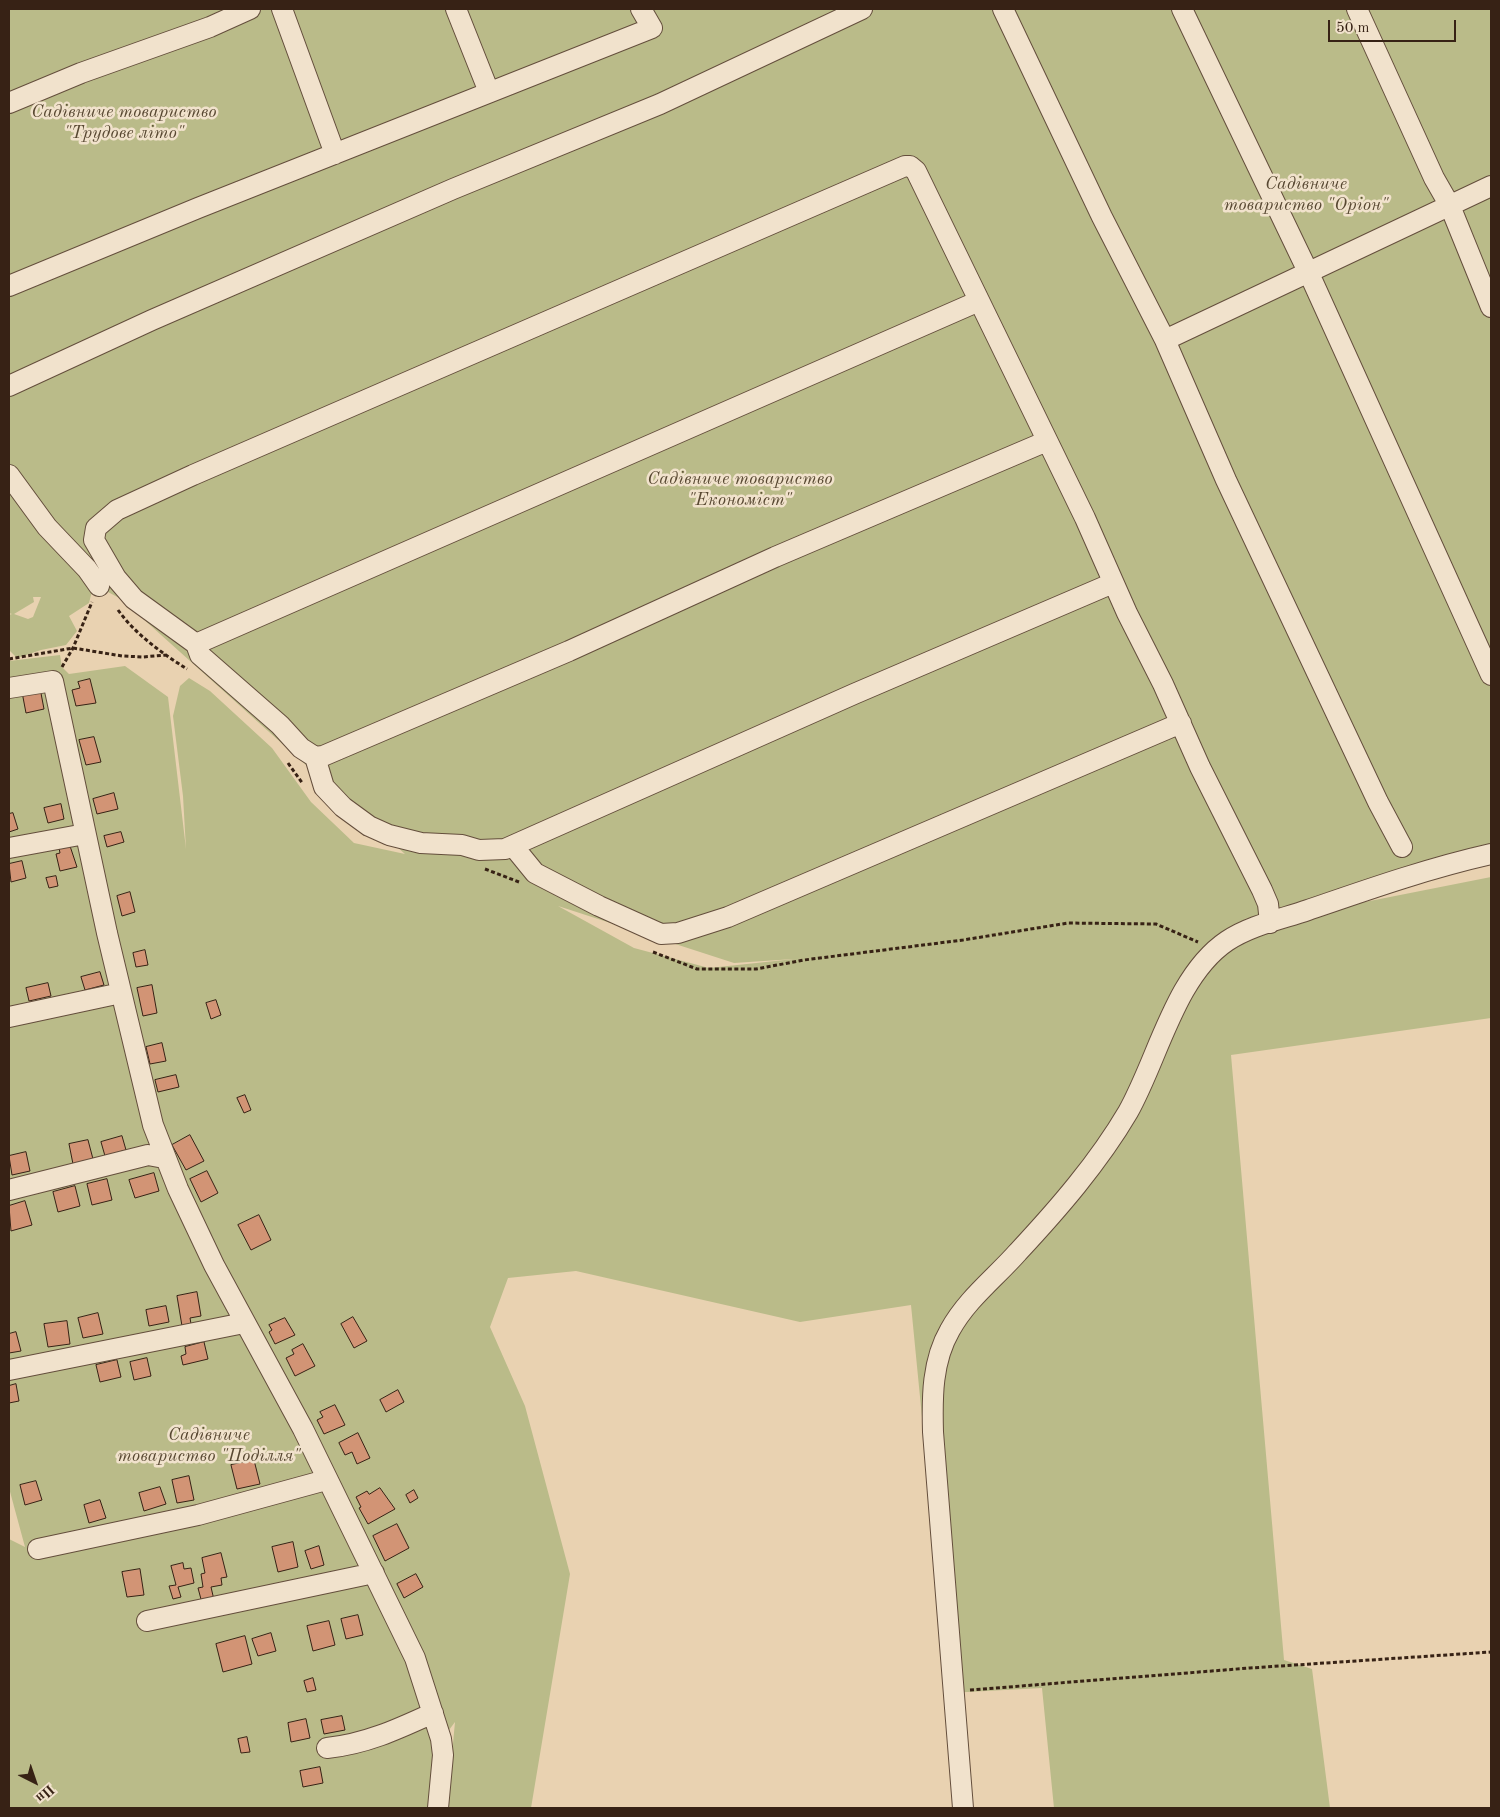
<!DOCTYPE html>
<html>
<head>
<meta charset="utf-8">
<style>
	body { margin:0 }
	#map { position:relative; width:1500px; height:1817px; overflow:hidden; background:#e9d2b1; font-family:"Old Standard TT",serif }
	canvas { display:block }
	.frame { position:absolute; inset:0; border:10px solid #372215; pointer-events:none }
	.north { position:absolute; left:10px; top:1757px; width:50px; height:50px; -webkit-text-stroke:4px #f1e2cc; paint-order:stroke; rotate:139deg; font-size:14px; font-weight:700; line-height:20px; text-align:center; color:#372215 }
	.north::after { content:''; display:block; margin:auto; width:18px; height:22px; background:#372215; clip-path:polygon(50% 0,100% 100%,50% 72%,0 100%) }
	.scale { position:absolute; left:1328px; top:20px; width:128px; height:22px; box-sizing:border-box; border:2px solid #372215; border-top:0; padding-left:6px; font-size:15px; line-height:18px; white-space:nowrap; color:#372215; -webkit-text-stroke:4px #f1e2cc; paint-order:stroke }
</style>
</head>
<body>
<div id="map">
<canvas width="1500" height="1817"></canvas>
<div class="frame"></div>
<div class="north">Пн</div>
<div class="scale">50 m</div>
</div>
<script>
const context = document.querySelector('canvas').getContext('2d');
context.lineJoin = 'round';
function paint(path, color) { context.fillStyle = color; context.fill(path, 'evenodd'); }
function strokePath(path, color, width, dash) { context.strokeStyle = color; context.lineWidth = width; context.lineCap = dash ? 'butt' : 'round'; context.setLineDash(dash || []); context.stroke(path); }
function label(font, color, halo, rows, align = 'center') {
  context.font = font + ' "Old Standard TT",serif'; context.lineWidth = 5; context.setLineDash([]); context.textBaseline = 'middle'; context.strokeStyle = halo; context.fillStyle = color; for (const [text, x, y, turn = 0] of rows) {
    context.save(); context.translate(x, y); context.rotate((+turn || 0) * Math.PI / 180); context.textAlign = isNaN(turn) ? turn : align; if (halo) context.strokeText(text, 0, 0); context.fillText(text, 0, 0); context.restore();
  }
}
paint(new Path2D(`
	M9,9h1482v848l-169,47 -78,15 50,-3 197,-39v141l-260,37 53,605 28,9 18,139h-276l-12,-120 -93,5 -38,-388 -111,17 -224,-51 -68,7 -18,49 35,79 45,168 -39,234h-84l8,-86 -6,8 -6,78h-434v-269l16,8 -16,-59v-827l51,-6 2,12 7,7 56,-8 43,31 18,152 -3,-53 -10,-80 7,-30 9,-8 21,13 62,57 39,54 43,41 51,11 -284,-255 -24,-13 -5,5 -3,12 -20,13 8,15 -11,14 -25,5 -24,8 -8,-8v-35l3,-1 -3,-1zM33,597h8l-8,20 -5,2 -14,-5 20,-12zM558,906l176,57 60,-4 -85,9 -75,-20z`), '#babb89');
const building = new Path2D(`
	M90,679l6,24 -20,3 -4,-16 8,-2 -2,-6z
	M40,688l4,21 -18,4 -4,-21z
	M94,737l7,25 -15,3 -7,-25z
	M114,793l4,16 -21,5 -4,-15z
	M61,804l3,15 -16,4 -4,-15z
	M13,813l5,16 -9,3v-18z
	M121,832l3,10 -17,5 -3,-11z
	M70,846l7,21 -17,4 -4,-17 4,-1 -1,-5z
	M22,861l4,17 -15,4 -2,-18z
	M56,876l2,10 -9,2 -3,-10z
	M130,892l5,20 -13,4 -5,-20z
	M145,950l3,15 -12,2 -3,-14z
	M100,972l4,13 -19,5 -4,-13z
	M48,983l3,13 -22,5 -3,-13z
	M152,985l5,28 -14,3 -6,-28z
	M216,1000l5,15 -10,4 -5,-16z
	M162,1043l4,18 -16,3 -4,-17z
	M176,1075l3,12 -21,5 -3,-12z
	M245,1095l6,15 -7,3 -7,-15z
	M190,1135l14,26 -18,9 -14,-25z
	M122,1136l4,14 -21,6 -4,-14z
	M88,1140l5,19 -20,5 -4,-20z
	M26,1152l4,19 -18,4 -3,-19z
	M207,1171l11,22 -17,9 -11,-23z
	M154,1173l5,18 -24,7 -6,-18z
	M107,1179l5,21 -20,5 -5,-21z
	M75,1186l5,20 -22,6 -5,-20z
	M25,1201l7,24 -21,6 -2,-25z
	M259,1215l12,25 -20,10 -13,-25z
	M197,1292l4,24 -11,2 1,6 -9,2 -5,-30z
	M166,1306l3,16 -20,4 -3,-16z
	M98,1313l5,21 -20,4 -5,-20z
	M353,1317l14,24 -13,7 -13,-24z
	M285,1318l10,17 -20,9 -6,-12 3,-2 -3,-5z
	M67,1321l3,23 -22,3 -4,-23z
	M16,1332l5,19 -12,2v-19z
	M204,1342l4,17 -25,6 -2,-9 5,-2 -1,-7z
	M303,1344l12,22 -20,10 -9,-18 8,-4 -2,-4z
	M147,1358l4,18 -17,4 -4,-18z
	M117,1360l4,17 -21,5 -4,-17z
	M16,1384l3,17 -10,2v-17z
	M398,1390l6,12 -18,10 -6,-12z
	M335,1405l10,20 -21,9 -7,-14 6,-3 -3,-5z
	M358,1433l12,25 -13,6 -5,-12 -7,3 -6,-12z
	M254,1460l6,24 -23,5 -6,-24z
	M189,1476l5,24 -17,3 -5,-23z
	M36,1481l6,19 -17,5 -5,-20z
	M160,1487l6,17 -22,7 -5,-18z
	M380,1488l15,21 -27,15 -9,-16 2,-1 -5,-10 11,-6 2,3z
	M414,1490l4,8 -8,5 -4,-8z
	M100,1500l6,18 -17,5 -5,-18z
	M397,1524l12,24 -24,13 -12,-25z
	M293,1542l5,25 -20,5 -6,-25z
	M319,1546l5,19 -13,4 -6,-18z
	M221,1553l6,24 -6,1 1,7 -11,2 3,13 -12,3 -4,-15 5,-1 -2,-13 4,-1 -3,-15z
	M183,1563l1,6 7,-1 3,15 -16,4 3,10 -8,2 -4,-13 7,-1 -5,-19z
	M140,1569l4,26 -17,2 -5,-25z
	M416,1574l7,13 -19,11 -7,-14z
	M358,1615l5,20 -17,4 -5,-20z
	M329,1621l6,24 -22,6 -6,-25z
	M271,1633l5,18 -18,5 -6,-17z
	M245,1636l7,28 -29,8 -7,-28z
	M313,1678l3,12 -9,2 -3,-11z
	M342,1716l3,14 -21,4 -3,-14z
	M306,1719l4,19 -19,4 -3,-19z
	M247,1737l3,15 -9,1 -3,-14z
	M320,1767l3,16 -20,4 -3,-16z`);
paint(building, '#d29475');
strokePath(building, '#372215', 1);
const minor = new Path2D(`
	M282,9l53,145
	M456,9l33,83
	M1003,9l99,208 63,123 61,140 152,322 24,45
	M1182,9l130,271 179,395
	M1357,9l77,169 16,28 41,101
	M9,103l72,-30 129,-46 40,-18
	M9,286l189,-78 454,-180 -11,-19
	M1165,340l326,-154
	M9,386l143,-66 301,-131 207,-85 202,-95
	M1047,441l-272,116 -206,94 -246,105 -8,1 -14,-9 -21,-23 -80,-70 -4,-11 -62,-45 -18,-21 -22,-38 2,-12 21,-18 76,-35 712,-309h5l6,5 169,347 42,95 36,71 37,83 62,123 6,14 2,19
	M9,475l38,52 40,42 12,17
	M196,644l783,-343
	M9,688l44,-7 54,252 46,192 25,64 36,76 89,164 112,229 26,81 2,16 -5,53
	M315,757l9,30 19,20 26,19 20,9 32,8 41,2 17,5 26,-1 349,-155 259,-111
	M513,846l22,27 64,33 62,28 17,-1 50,-16 453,-194
	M9,848l76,-14
	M9,1017l112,-24
	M9,1190l139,-35 16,3
	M9,1370l235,-47
	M38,1549l160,-34 128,-35
	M147,1621l227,-48
	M327,1748c39,-4 71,-19 106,-35
	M963,1808l-30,-376c-1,-35 -1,-71 17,-102 17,-31 45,-52 68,-78 40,-43 80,-89 110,-140 30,-53 47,-136 99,-171 24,-16 55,-22 81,-31 61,-21 121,-42 183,-56`);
strokePath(minor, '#644e3c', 22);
strokePath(new Path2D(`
	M118,610c17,24 45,44 69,59
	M9,659l64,-11 49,8 21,1 23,-2
	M62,667l11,-19 19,-46
	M288,763l15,21
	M485,869l34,13
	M653,952l44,17h59l48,-9 159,-20 105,-17 88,1 42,18
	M970,1690l280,-22 241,-16`), '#372215', 3, [4, 2.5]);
strokePath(minor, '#f1e2cc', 20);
label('italic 18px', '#584832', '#f1e2cc', [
	["Садівниче товариство",124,112],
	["\"Трудове літо\"",124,133],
	["Садівниче",1306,184],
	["товариство \"Оріон\"",1306,205],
	["Садівниче товариство",740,479],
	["\"Економіст\"",740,500],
	["Садівниче",209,1435],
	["товариство \"Поділля\"",209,1456]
]);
</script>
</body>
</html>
